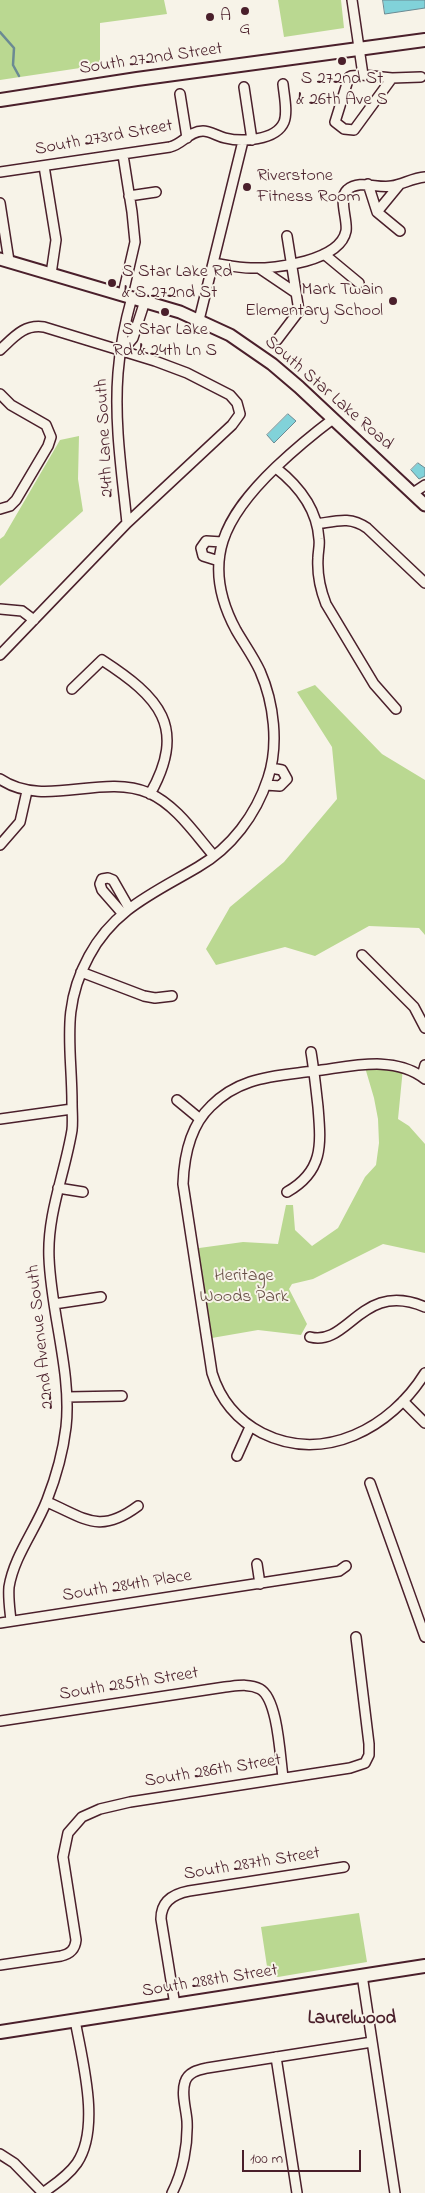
<!DOCTYPE html>
<html>
<head>
<meta charset="utf-8">
<style>
	body { margin:0 }
	#map { position:relative; width:425px; height:2193px; overflow:hidden; background:#f7f3e8; font-family:"Indie Flower",sans-serif }
	canvas { display:block }
	.scale { position:absolute; left:242px; top:2150px; width:119px; height:22px; box-sizing:border-box; border:2px solid #4a1f2b; border-top:0; padding-left:6px; font-size:15px; line-height:18px; white-space:nowrap; color:#4a1f2b; -webkit-text-stroke:4px #f7f3e8; paint-order:stroke }
</style>
</head>
<body>
<div id="map">
<canvas width="425" height="2193"></canvas>
<div class="scale">100 m</div>
</div>
<script>
const context = document.querySelector('canvas').getContext('2d');
context.lineJoin = 'round';
function paint(path, color) { context.fillStyle = color; context.fill(path, 'evenodd'); }
function strokePath(path, color, width, dash) { context.strokeStyle = color; context.lineWidth = width; context.lineCap = dash ? 'butt' : 'round'; context.setLineDash(dash || []); context.stroke(path); }
function label(font, color, halo, rows, align = 'center') {
  context.font = font + ' "Indie Flower",sans-serif'; context.lineWidth = 4; context.setLineDash([]); context.textBaseline = 'middle'; context.strokeStyle = halo; context.fillStyle = color; for (const [text, x, y, turn = 0] of rows) {
    context.save(); context.translate(x, y); context.rotate((+turn || 0) * Math.PI / 180); context.textAlign = isNaN(turn) ? turn : align; if (halo) context.strokeText(text, 0, 0); context.fillText(text, 0, 0); context.restore();
  }
}
paint(new Path2D(`
	M0,0h164l3,14 -67,9v42l-100,15z
	M278,0h63l3,28 -60,9z
	M79,436l-1,43 5,32 -83,75v-47l4,-3 56,-96z
	M315,685l67,69 43,26v155l-6,-7 -50,-2 -54,30 -30,-9 -69,18 -10,-16 24,-42 54,-45 53,-63 -5,-52 -35,-55z
	M364,1064l39,4 -5,51 11,7 16,18v109l-42,-9 -70,35 -21,5 -3,5 18,35 -6,11 -43,-5 -52,9 -14,-90 51,-7 35,2 8,-39h7l2,25 17,16 26,-18 27,-51 11,-12 3,-22 -1,-24 -4,-21z
	M359,1913l8,49 -89,15 -10,-4 -7,-46z`), '#bad891');
const water = new Path2D(`
	M383,0h42v8l-40,6z
	M288,414l8,7 -22,22 -7,-8z
	M418,463l7,5v8l-6,3 -8,-9z`);
paint(water, '#81d2d9');
strokePath(water, '#6b8a93', 1);
strokePath(new Path2D(`
	M0,32l14,16 -1,17 6,11`), '#6b8a93', 2.5);
const minor = new Path2D(`
	M352,0l11,75 -12,1 -2,1 -14,45 9,7 10,1 38,-52
	M363,75l29,3 29,-1
	M244,87l8,53
	M180,94l7,44
	M123,155l9,57 3,30 -12,52
	M44,166l12,74 -5,34
	M0,172l170,-25c13,-3 19,-16 33,-16 7,0 14,5 22,7 16,4 51,3 59,-16 4,-10 0,-27 -1,-38
	M368,184l9,28 23,19
	M129,196l27,-4
	M0,203l9,58
	M377,212l23,-28
	M324,254l35,29
	M213,263c13,2 26,5 38,5 25,1 89,-7 95,-37 2,-11 -8,-33 1,-41 13,-11 30,-1 45,-4 11,-2 21,-8 33,-9
	M259,268l37,25
	M199,320l44,-179
	M277,340l22,-29 -12,-75
	M0,350c14,-13 24,-26 44,-23l111,34 32,12 43,22 7,8 3,11 -8,11 -105,98 -127,132
	M122,351l11,-13 12,-37
	M0,394l11,11 35,20 5,12 -3,9 -32,54 -6,6 -10,3
	M276,468c23,18 41,40 43,71 1,6 -1,13 -1,19 -1,16 2,31 8,46l48,80 22,25
	M413,493l12,-8
	M127,523c-5,-49 -13,-100 -9,-150 2,-26 7,-51 14,-76
	M317,524c20,-3 33,-8 50,4l58,55
	M219,561l-16,-5 -2,-8 5,-7 16,1
	M0,609l22,2 12,9
	M72,689l30,-29c57,37 86,67 48,134
	M0,779c44,30 101,-6 149,14 27,12 46,41 65,63
	M266,785l14,1 7,-7 -5,-9 -11,-2
	M0,845l20,-23 7,-31
	M123,914l-21,-24 -2,-6 2,-5 6,-1 5,2 16,28
	M362,955l52,52 11,21
	M81,972l63,24 11,2 17,-2
	M422,1076l3,-11
	M425,1079c-31,-25 -76,-12 -111,-8 -22,3 -44,4 -64,11 -15,5 -28,13 -39,24 -21,20 -27,50 -28,78l29,189c8,26 25,47 50,60 62,31 129,-5 163,-60
	M177,1100l23,19
	M0,1119l72,-10
	M58,1188l25,4
	M287,1192c37,-21 34,-48 31,-85 -2,-18 -4,-37 -7,-55
	M54,1304l47,-7
	M310,1337c39,10 51,-57 115,-30
	M67,1397l55,-1
	M403,1401l22,22
	M237,1456l13,-29
	M370,1483l55,154
	M47,1502c38,16 52,33 91,4
	M257,1564l3,20
	M11,1621c-1,-11 -3,-22 -2,-34 5,-31 27,-58 38,-87 9,-23 16,-48 19,-73 6,-53 -15,-114 -17,-169 -2,-44 16,-85 23,-128 1,-9 0,-18 0,-27 0,-55 -12,-94 17,-147 25,-47 65,-63 109,-89 33,-19 58,-52 70,-89 11,-33 6,-75 -8,-107 -7,-15 -16,-27 -24,-41 -37,-69 -11,-114 40,-163 18,-17 37,-33 57,-48
	M0,1623l339,-52 7,-5
	M0,1721l225,-34c11,-1 24,-4 35,2 18,10 20,68 23,88
	M0,1965l61,-9c9,-2 14,-6 15,-16l-13,-83 5,-24 14,-16 18,-8 30,-7 220,-34 15,-5 4,-8v-11l-13,-107
	M362,1975l33,218
	M175,2005l-14,-86c0,-17 12,-25 28,-28l155,-24
	M276,2057l21,136
	M0,2154l14,9 29,30
	M43,2193c12,-9 25,-17 34,-30 24,-36 5,-103 -2,-143
	M172,2193c11,-21 16,-49 15,-72 -1,-13 -6,-27 -2,-39 3,-10 13,-12 22,-14l165,-26`);
const tertiary = new Path2D(`
	M0,259l180,53 50,23 42,29 27,23 126,118`);
const secondary = new Path2D(`
	M0,100l137,-21 288,-39
	M0,2032l425,-66`);
strokePath(minor, '#4a1f2b', 12);
strokePath(tertiary, '#4a1f2b', 15);
strokePath(secondary, '#4a1f2b', 16);
strokePath(minor, '#f7f3e8', 9);
strokePath(tertiary, '#f7f3e8', 11);
strokePath(secondary, '#f7f3e8', 12);
for (const [x, y, r, color] of [
	[245,11,5,"#4a1f2b"],
	[210,17,5,"#4a1f2b"],
	[342,61,5,"#4a1f2b"],
	[247,187,5,"#4a1f2b"],
	[112,283,5,"#4a1f2b"],
	[393,301,5,"#4a1f2b"],
	[165,312,5,"#4a1f2b"]
]) { const dot = new Path2D(); dot.arc(x, y, r, 0, 2 * Math.PI); context.fillStyle = color; context.fill(dot); strokePath(dot, '#f7f3e8', 2); }
label('18px', '#4a1f2b', '#f7f3e8', [
	["A",220,17],
	["G",245,30,"center"],
	["S 272nd St",342,80,"center"],
	["& 26th Ave S",342,101,"center"],
	["Riverstone",257,177],
	["Fitness Room",257,198],
	["S Star Lake Rd",122,273],
	["& S 272nd St",122,294],
	["Mark Twain",383,291,"right"],
	["Elementary School",383,312,"right"],
	["S Star Lake",165,331,"center"],
	["Rd & 24th Ln S",165,352,"center"]
], 'left');
label('18px', '#4a1f2b', '#f7f3e8', [
	["South 272nd Street",151,60,-8],
	["South 273rd Street",104,139,-10],
	["South Star Lake Road",328,394,41],
	["24th Lane South",106,438,-93],
	["22nd Avenue South",42,1337,-96],
	["South 284th Place",127,1587,-9],
	["South 285th Street",129,1685,-9],
	["South 286th Street",213,1772,-9],
	["South 287th Street",252,1865,-9],
	["South 288th Street",210,1982,-9]
]);
label('18px', '#664d44', '#f7f3e8', [
	["Heritage",244,1277],
	["Woods Park",244,1298]
]);
label('bold 19px', '#4a1f2b', '#f7f3e8', [
	["Laurelwood",352,2020]
]);
</script>
</body>
</html>
